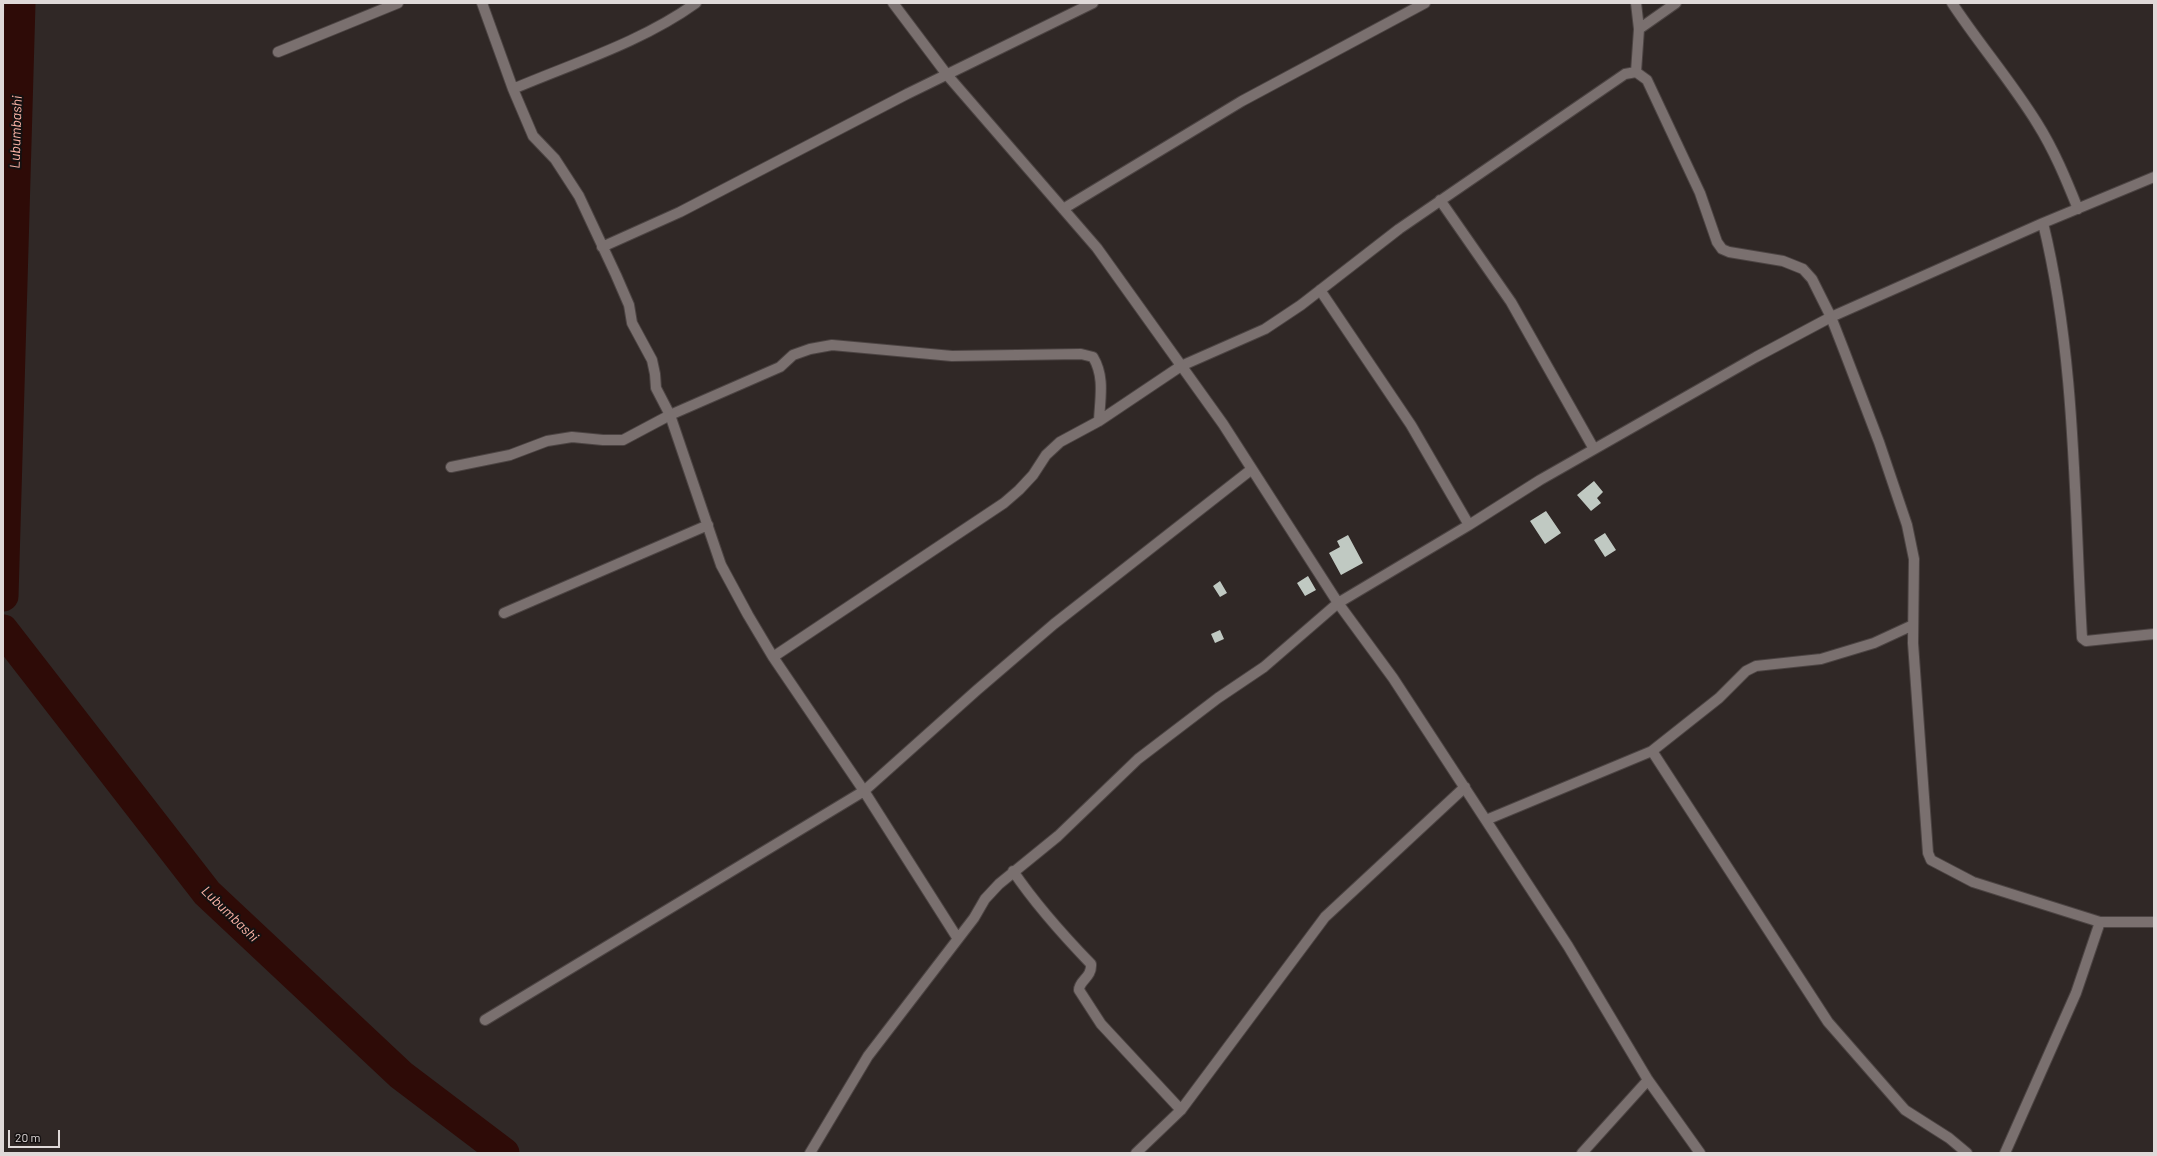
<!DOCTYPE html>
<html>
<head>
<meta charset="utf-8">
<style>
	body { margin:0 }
	#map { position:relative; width:2157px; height:1156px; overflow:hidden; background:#302826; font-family:Barlow,sans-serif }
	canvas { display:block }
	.frame { position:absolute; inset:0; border:4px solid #dfd9d8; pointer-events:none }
	.scale { position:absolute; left:8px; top:1130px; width:52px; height:18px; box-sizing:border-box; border:2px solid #dfd9d8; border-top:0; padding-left:5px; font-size:12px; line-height:14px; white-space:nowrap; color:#dfd9d8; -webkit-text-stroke:3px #151111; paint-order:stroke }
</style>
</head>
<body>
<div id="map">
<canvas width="2157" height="1156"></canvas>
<div class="frame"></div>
<div class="scale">20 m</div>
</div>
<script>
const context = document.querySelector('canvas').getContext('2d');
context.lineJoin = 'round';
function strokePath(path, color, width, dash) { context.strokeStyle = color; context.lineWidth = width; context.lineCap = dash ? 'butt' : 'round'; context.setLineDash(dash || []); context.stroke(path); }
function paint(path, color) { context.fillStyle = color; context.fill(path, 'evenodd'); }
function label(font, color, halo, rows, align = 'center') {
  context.font = font + ' Barlow,sans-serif'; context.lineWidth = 4; context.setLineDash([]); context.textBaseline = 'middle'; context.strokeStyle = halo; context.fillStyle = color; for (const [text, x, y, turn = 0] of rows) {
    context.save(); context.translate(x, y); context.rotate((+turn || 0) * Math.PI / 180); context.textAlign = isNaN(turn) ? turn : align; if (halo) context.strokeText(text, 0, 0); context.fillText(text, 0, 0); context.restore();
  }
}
strokePath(new Path2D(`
	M3,596l17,-593
	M3,630l204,263 194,182 103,78`), '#2e0b07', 31);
paint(new Path2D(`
	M1594,481l9,11 -6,6 4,5 -10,8 -14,-16z
	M1546,511l15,22 -16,11 -15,-23z
	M1605,533l11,17 -11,7 -11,-17z
	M1348,535l15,28 -22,12 -12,-22 11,-6 -3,-6z
	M1308,576l8,14 -11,6 -8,-13z
	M1220,581l7,12 -7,4 -7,-11z
	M1220,630l4,9 -9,4 -4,-9z`), '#c0c9c2');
const street = new Path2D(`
	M482,3l31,86 20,47 22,23 24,37 37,79 13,30 3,18 20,37 3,14 1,14 14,27 51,150 27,50 25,42 91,134 94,148
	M893,3l55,73 149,172 126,176 115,179 55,75 175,268 80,134 52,73
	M1952,3c27,41 59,78 85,120 17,27 29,56 41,86
	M1639,29l37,-26
	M278,52l120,-49
	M1636,72l3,-43 -3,-26
	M513,89c61,-26 129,-47 183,-86
	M1440,200l71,102 83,147
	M1063,209l179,-108 183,-98
	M2043,223c33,135 31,277 39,415l4,3 68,-7
	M602,247l78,-35 227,-118 186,-91
	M1320,290l91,135 58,100
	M451,467l59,-12 37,-14 25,-4 31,3h20l47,-25 110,-48 13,-12 17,-6 22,-4 120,11 129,-2 12,3c12,20 7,41 6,64
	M504,613l204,-88
	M773,657l231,-154 15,-13 14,-15 13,-20 14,-13 39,-21 82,-55 84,-37 36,-24 98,-76 226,-155 11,-2 11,8 53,113 17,49 5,7 7,3 54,9 20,8 9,10 19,38 14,36 34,89 28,83 7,34 -1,84 15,210 3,7 42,22 127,40h54
	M1652,751l67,-53 27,-27 10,-5 65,-7 53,-16 39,-18
	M1486,820l166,-69 176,271 77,88 44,28 18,15
	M1013,871c23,34 49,63 78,93 1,14 -12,16 -12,26l22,34 80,86
	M485,1020l379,-229 113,-101 77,-66 198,-155
	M810,1153l58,-97 106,-138 11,-19 14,-15 59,-48 80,-77 80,-61 46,-31 74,-64 131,-78 71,-45 216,-123 75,-40 212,-94 111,-46
	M1136,1153l45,-43 144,-193 140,-130
	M1582,1153l66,-73
	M2005,1153l71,-160 24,-71`);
strokePath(street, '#4c4443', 12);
strokePath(street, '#7a706f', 10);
label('italic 14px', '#fdb4a7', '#151111', [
	["Lubumbashi",16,132,-88],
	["Lubumbashi",230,914,44]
]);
</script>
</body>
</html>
